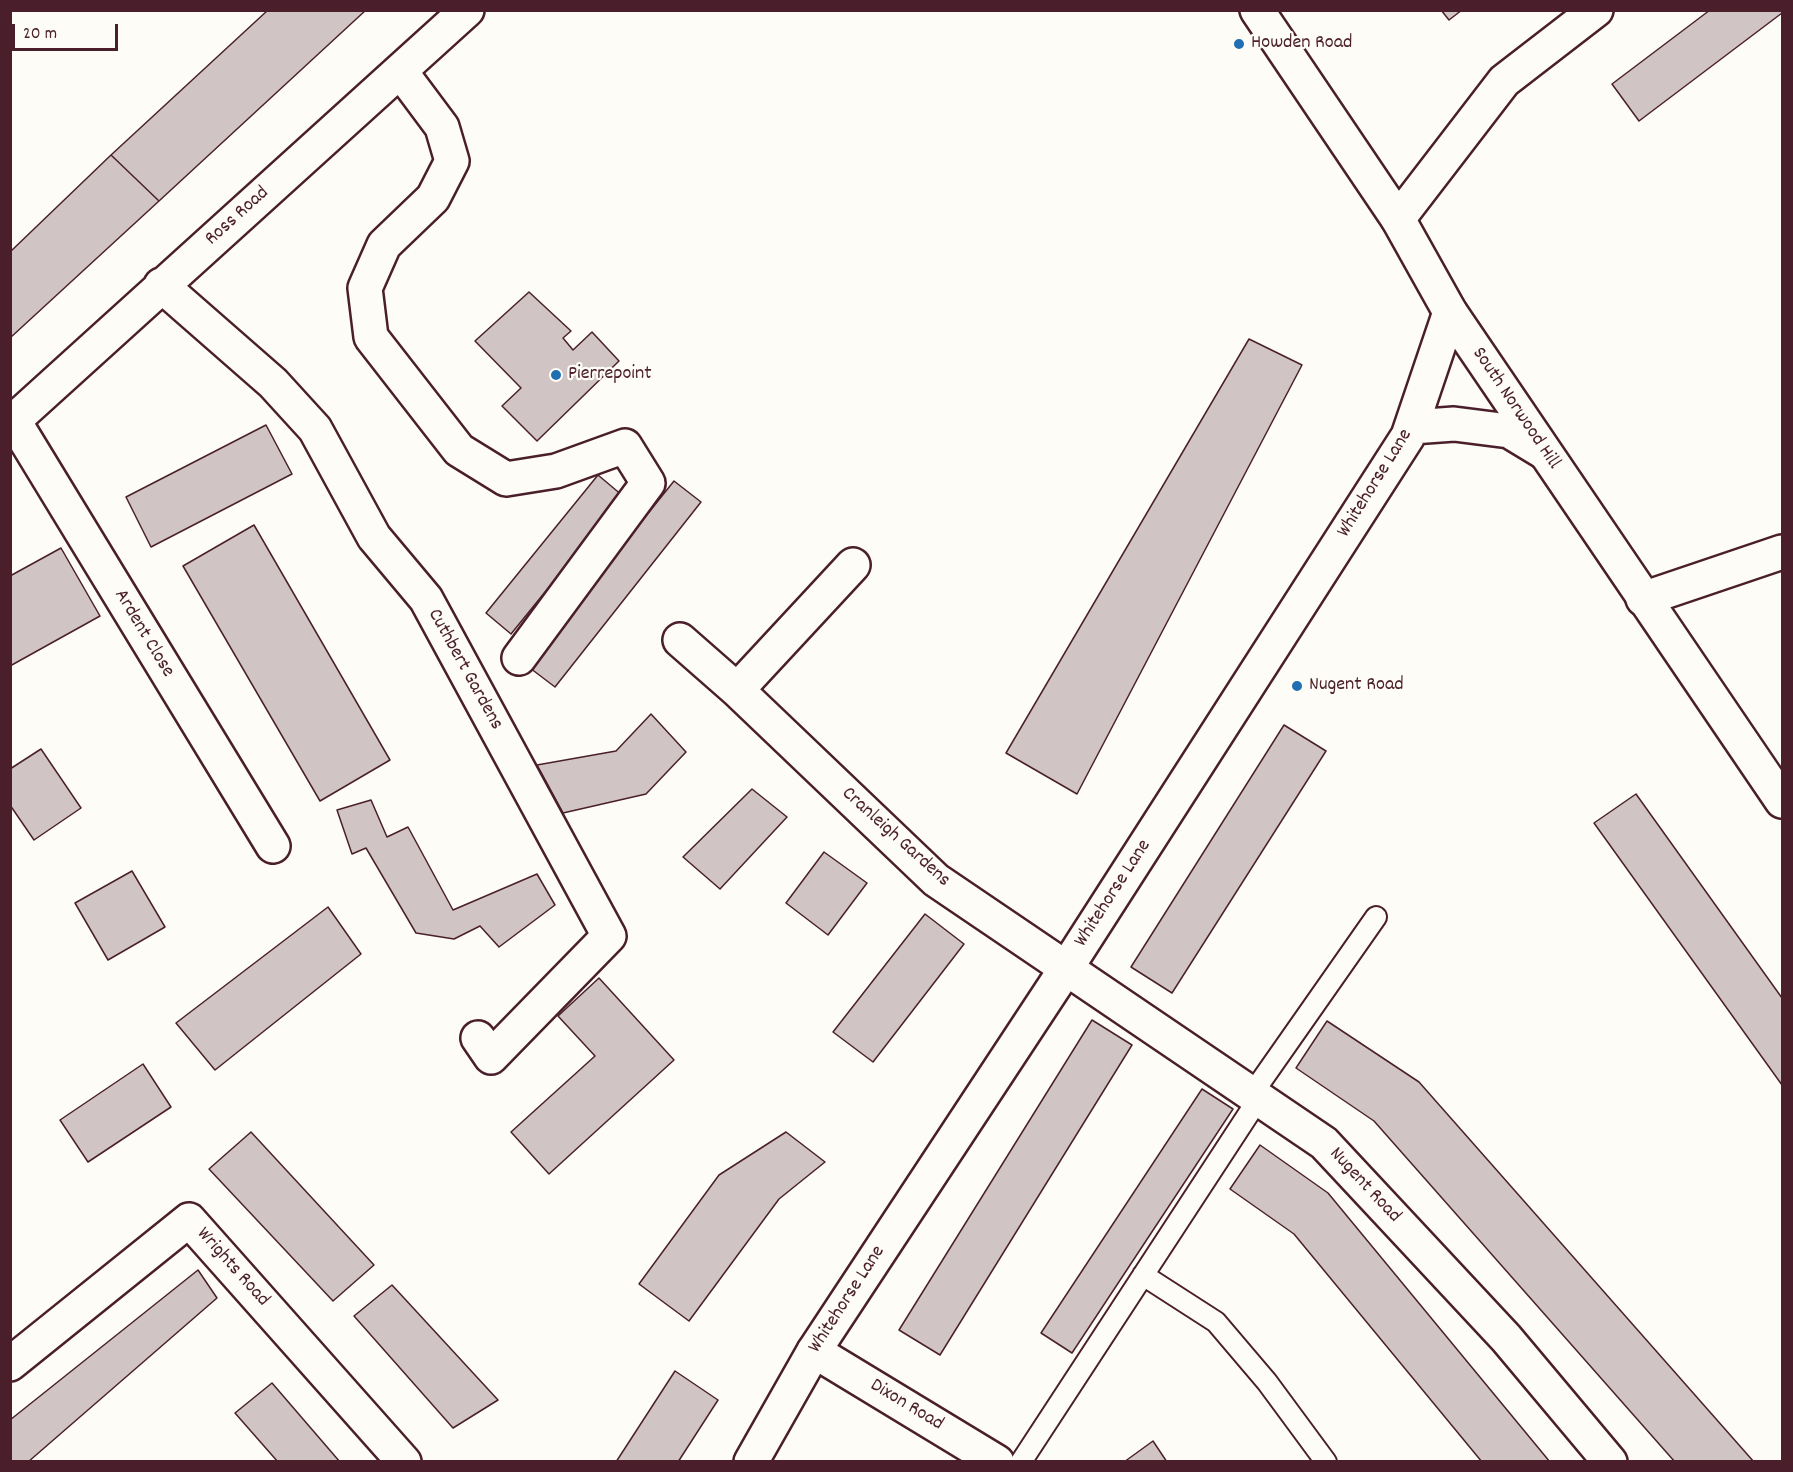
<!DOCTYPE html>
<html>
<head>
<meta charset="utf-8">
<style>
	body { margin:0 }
	#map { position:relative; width:1793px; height:1472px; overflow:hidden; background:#fdfcf7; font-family:Dekko,sans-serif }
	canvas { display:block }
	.frame { position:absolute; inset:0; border:12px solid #4a1f2b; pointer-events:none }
	.scale { position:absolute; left:12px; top:24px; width:106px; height:27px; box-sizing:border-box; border:3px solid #4a1f2b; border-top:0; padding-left:8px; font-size:18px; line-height:21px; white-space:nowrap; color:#4a1f2b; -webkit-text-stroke:4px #fdfcf7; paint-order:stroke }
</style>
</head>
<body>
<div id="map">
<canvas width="1793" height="1472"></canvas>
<div class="frame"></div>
<div class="scale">20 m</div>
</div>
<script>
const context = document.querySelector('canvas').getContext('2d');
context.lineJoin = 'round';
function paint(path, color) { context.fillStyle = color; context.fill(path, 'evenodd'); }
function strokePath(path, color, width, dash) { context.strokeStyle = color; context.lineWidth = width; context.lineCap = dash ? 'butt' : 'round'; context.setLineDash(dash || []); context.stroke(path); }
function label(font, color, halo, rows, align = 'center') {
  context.font = font + ' Dekko,sans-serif'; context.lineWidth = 4.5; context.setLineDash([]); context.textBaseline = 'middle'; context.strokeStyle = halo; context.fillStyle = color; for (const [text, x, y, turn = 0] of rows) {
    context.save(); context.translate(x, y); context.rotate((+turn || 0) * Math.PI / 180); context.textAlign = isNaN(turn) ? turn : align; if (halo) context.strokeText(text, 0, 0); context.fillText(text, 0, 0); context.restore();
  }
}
const building = new Path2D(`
	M268,10h98l-207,191 -48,-46z
	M1441,10h21l-13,10z
	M1710,10h72v3l-143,108 -27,-37z
	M111,155l48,46 -149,137v-86z
	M529,292l42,39 -8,7 10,12 19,-18 27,29 -82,80 -35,-35 19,-18 -46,-47z
	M1249,339l53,26 -225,429 -71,-41z
	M266,425l26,49 -141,73 -25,-50z
	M598,475l25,21 -112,138 -25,-21z
	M674,481l27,21 -146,185 -29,-22z
	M254,525l136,235 -70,41 -137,-235z
	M61,548l39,68 -90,50v-90z
	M651,714l35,38 -40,42 -83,19 -26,-48 79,-14z
	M1284,725l42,26 -154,242 -41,-26z
	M41,749l40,59 -47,32 -24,-35v-36z
	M752,789l35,28 -67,72 -37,-32z
	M1636,794l146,204v87l-188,-262z
	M371,800l16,37 21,-10 45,83 84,-36 18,31 -56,42 -19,-21 -26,13 -38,-6 -50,-85 -14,6 -15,-44z
	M824,852l43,31 -39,52 -42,-32z
	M132,871l33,56 -57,33 -33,-57z
	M328,907l33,47 -146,116 -39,-47z
	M925,914l39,30 -91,118 -40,-30z
	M599,978l75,82 -125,114 -38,-42 84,-76 -37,-40z
	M1092,1020l40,25 -192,310 -41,-25z
	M1327,1021l92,61 335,380h-79l-301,-341 -78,-53z
	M143,1064l28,43 -83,55 -28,-42z
	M1202,1089l31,20 -161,244 -31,-20z
	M251,1132l123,133 -41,36 -124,-132z
	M786,1132l39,30 -46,37 -90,122 -50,-37 80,-109z
	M1260,1145l68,48 222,269h-68l-188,-228 -64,-45z
	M198,1270l19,28 -189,164h-18v-42z
	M392,1285l106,115 -45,28 -99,-112z
	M675,1371l43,29 -40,62h-62z
	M272,1383l68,79h-62l-43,-49z
	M1153,1441l14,21h-43z`);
paint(building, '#d0c5c4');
strokePath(building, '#4a1f2b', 1.5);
const lane = new Path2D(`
	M1252,1094l124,-177
	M1143,1275l73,47 51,60 59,80
	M1021,1462l238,-364`);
const street = new Path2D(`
	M401,72l41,55 10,34 -19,37 -49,47 -19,43 6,49 88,113 47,29 50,-8 69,-25 23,37 -129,175
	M1398,219l106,-138 92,-71
	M161,285l112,98 42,46 59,108 52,62 183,337 -118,121 -13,-19
	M14,421l259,425
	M10,424l457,-414
	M853,565l-116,125 199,190 388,263 182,195 104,124
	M1643,599l139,-47
	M680,640l57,50
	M814,1351l183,111
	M10,1364l179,-144 215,242`);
const secondary = new Path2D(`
	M1412,427l42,-3 55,7 33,20
	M751,1462l63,-111 253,-384 341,-531 42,-124`);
const primary = new Path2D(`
	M1257,10l141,209 52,93 332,489`);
strokePath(lane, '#4a1f2b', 24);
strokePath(street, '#4a1f2b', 38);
strokePath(secondary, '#4a1f2b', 38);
strokePath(primary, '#4a1f2b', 38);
strokePath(lane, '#fdfcf7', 20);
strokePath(street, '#fdfcf7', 33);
strokePath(secondary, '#fdfcf7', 33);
strokePath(primary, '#fdfcf7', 33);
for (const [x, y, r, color] of [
	[1239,44,6,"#1f6fb2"],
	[556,375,6,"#1f6fb2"],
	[1297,686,6,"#1f6fb2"]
]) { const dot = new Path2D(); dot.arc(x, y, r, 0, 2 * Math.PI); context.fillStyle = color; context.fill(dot); strokePath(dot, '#fdfcf7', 2); }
label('20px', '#4a1f2b', '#fdfcf7', [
	["Howden Road",1251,44],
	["Pierrepoint",568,375],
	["Nugent Road",1309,686]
], 'left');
label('20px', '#4a1f2b', '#fdfcf7', [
	["Ross Road",238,217,-42],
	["South Norwood Hill",1515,409,56],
	["Whitehorse Lane",1376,484,-58],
	["Ardent Close",143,634,59],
	["Cuthbert Gardens",464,670,61],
	["Cranleigh Gardens",895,838,42],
	["Whitehorse Lane",1114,894,-57],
	["Nugent Road",1364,1186,47],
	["Wrights Road",232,1268,48],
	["Whitehorse Lane",848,1300,-57],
	["Dixon Road",906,1406,31]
]);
</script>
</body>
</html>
